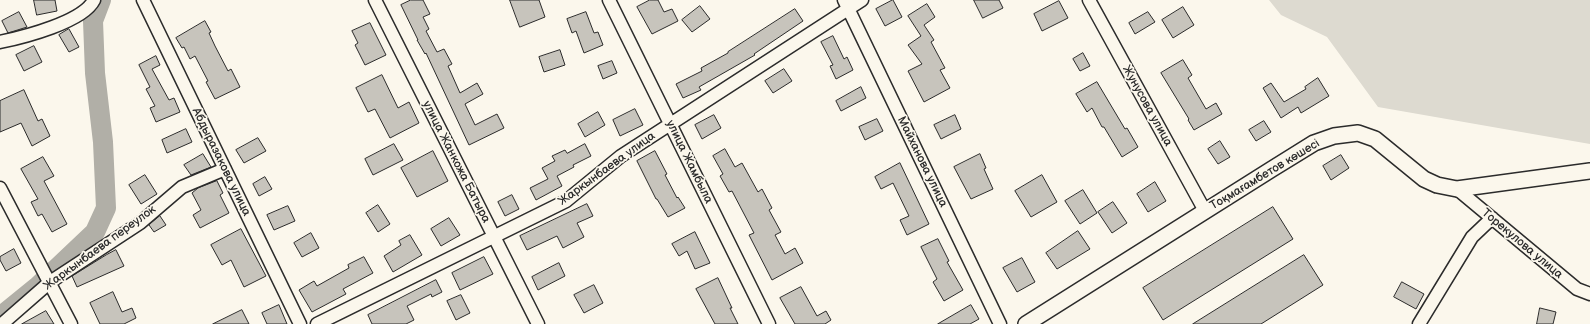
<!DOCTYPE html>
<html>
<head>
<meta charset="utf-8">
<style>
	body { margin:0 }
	canvas { display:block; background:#fbf7ec }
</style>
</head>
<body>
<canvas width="1590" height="324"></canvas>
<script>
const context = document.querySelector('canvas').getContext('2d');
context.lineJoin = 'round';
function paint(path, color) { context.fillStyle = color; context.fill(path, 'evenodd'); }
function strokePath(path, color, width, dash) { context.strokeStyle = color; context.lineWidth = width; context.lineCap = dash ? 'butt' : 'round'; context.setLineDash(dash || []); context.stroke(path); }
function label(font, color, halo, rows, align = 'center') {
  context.font = font + ' "Balsamiq Sans",sans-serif'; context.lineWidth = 3.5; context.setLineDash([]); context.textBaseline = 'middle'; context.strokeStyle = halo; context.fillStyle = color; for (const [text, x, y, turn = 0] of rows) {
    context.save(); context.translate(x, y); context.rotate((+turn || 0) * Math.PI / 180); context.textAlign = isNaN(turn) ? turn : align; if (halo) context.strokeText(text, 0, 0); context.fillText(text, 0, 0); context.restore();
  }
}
paint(new Path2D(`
	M1269,0h321v144l-212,-37 -51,-70 -46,-22z`), '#dddad0');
strokePath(new Path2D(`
	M0,317l38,-31 57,-54 11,-24 -3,-66 -8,-69 -2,-52 8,-21`), '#b1afa7', 20);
const building = new Path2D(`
	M34,0h21l2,11 -20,4z
	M411,0h12l7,14 -7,3 6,12 -3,2 11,21 7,-3 8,15 -4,2 12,27 17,-10 6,11 -18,10 10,21 22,-11 7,14 -35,17 -43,-92 -1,1 -8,-14h1l-17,-35z
	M510,0h29l6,17 -25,10z
	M650,0h8l6,12 8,-3 6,12 -26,13 -15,-27z
	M893,0l9,17 -17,9 -9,-17z
	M974,0h25l4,8 -20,10z
	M1059,1l9,17 -26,13 -8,-17z
	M927,4l8,13 -11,8 10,15 -3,2 14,26 -5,2 10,18 -26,14 -16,-31 14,-7 -14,-19 13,-9 -13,-20z
	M700,6l10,13 -18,13 -10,-12z
	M1183,7l11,18 -21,13 -11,-18z
	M795,9l8,12 -49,33 1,1 -56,32 2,3 -18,8 -7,-14 26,-13 -1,-3 27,-15v-1z
	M19,12l8,15 -19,6 -6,-12z
	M586,12l8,21 4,-1 5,13 -19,8 -8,-22 -4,2 -5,-14z
	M1148,12l7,10 -20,12 -6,-11z
	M205,21l6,11 -2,1 6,13 13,25 3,-2 9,18 -25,12 -9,-17 2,-1 -13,-25 -5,3 -6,-12 -2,1 -6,-10z
	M370,23l16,32 -21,10 -10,-20 3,-2 -6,-12z
	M69,29l10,18 -10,5 -10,-17z
	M833,36l11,23 3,-2 6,13 -17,9 -6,-13 3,-1 -12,-23z
	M34,46l8,16 -18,9 -8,-16z
	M560,50l5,15 -21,7 -5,-15z
	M1083,53l7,13 -10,5 -7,-12z
	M156,56l4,9 -8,4 17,31 5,-2 6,14 -24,10 -6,-14 5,-2 -9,-17 4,-2 -11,-22z
	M1183,60l9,15 -4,3 18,31 10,-6 6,11 -28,16 -6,-10 1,-1 -28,-46z
	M612,61l5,12 -14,6 -5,-13z
	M784,69l8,12 -19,12 -8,-12z
	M382,75l16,33 11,-6 10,21 -29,15 -15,-29 -7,3 -12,-24z
	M1318,78l11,18 -28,17 -3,-6 -17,11 -18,-30 8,-5 13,19 22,-13 -1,-2z
	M1097,82l28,47 2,-1 11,19 -16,10 -18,-30h-2l-10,-19 -5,4 -11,-18z
	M861,87l5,11 -25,13 -5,-10z
	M24,90l14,31 4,-2 8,17 -18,10 -11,-23 -21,9v-31z
	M635,109l8,16 -23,11 -7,-16z
	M598,112l7,13 -20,12 -7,-13z
	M714,115l7,13 -19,11 -7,-14z
	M955,115l6,14 -20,10 -7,-14z
	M877,119l6,12 -18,9 -6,-13z
	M1264,121l7,11 -15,9 -7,-11z
	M186,129l6,13 -25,11 -5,-13z
	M258,138l8,13 -22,12 -8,-13z
	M1220,141l10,16 -12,7 -10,-15z
	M394,144l9,16 -30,15 -8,-16z
	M585,144l6,12 -18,9 1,2 -17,9 5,10 -26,14 -6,-12 18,-9 -6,-11 13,-7 -3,-5 13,-6 2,3z
	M725,149l10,18 7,-4 16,29 4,-3 10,19 -3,2 12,22 -6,3 10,19 10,-6 8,15 -31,17 -23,-45 5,-2 -22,-42 -3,1 -9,-16 3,-2 -10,-18z
	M433,151l15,30 -31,16 -16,-29z
	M655,151l12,23 -2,1 12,23 1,-1 7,11 -17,9 -11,-18h-1l-19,-38z
	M203,154l8,13 -20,8 -7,-10z
	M980,154l6,14 -2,1 9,20 -22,10 -17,-32z
	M1341,155l8,13 -18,12 -8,-14z
	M43,157l11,19 -10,5 23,43 -15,8 -10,-18 -4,2 -7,-14 7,-3 -17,-30z
	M900,163l29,61 -22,11 -7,-15 9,-4 -16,-33 -12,6 -6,-12z
	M145,175l12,19 -16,10 -12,-19z
	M1042,175l15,27 -26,15 -16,-26z
	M265,177l7,12 -13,7 -6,-12z
	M217,181l6,12 -3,2 9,18 -29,15 -7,-13 8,-5 -9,-17 6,-5z
	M1155,182l11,19 -18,11 -11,-18z
	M1083,190l14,23 -17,11 -15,-23z
	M512,195l7,14 -14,7 -7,-14z
	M1113,202l14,21 -15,10 -14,-21z
	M587,204l6,12 -16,7 7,14 -21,11 -6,-12 -30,14 -7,-14z
	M378,205l12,19 -12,8 -12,-19z
	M288,206l7,15 -21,9 -7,-15z
	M1273,207l20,32 -130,81 -20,-32z
	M160,216l6,9 -12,7 -5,-7z
	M449,218l11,17 -19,11 -10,-17z
	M241,229l25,47 -22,11 -13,-27 -9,5 -11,-20z
	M1078,231l12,18 -33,20 -11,-16z
	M695,232l15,31 -15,6 -8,-18 -8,5 -7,-12z
	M311,233l8,15 -17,9 -8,-14z
	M410,235l12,20 -29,17 -9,-16 17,-11 -2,-4z
	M938,239l11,22 -2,1 16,28 -19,11 -11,-19 4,-3 -16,-32z
	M14,249l7,14 -15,8 -6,-11v-3z
	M116,250l8,16 -47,21 -5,-11 34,-21z
	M1304,255l19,30 -62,39h-68z
	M364,257l9,16 -30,16 3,5 -34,18 -13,-22 15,-9 3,5 32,-18 -1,-3z
	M484,257l9,17 -33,16 -8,-17z
	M1022,258l13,24 -18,10 -14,-24z
	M559,263l6,13 -27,14 -6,-13z
	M718,278l14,30h-2l8,16h-23l-19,-35z
	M436,280l6,12 -10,5 -1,-3 -24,12 7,14 -8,4h-34l-4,-9z
	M1402,282l22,12 -8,15 -22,-12z
	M594,285l9,18 -19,10 -10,-18z
	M801,287l16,29 9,-5 5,9 -6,4h-30l-15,-26z
	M113,292l9,20 10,-4 4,10 -12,6h-24l-10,-21z
	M461,295l9,18 -14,7 -9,-19z
	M279,305l8,19h-20l-5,-11z
	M971,305l8,14 -9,5h-32z
	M1540,308l16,4 -3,12h-16z
	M242,310l7,14h-36z
	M46,311l8,13h-32z`);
paint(building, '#c7c4bc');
strokePath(building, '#2b2b2b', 1);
const minor = new Path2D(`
	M143,0l157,324
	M375,0l163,324
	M609,0l160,324
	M844,0l156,324
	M1089,0l116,211
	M0,42c24,-5 83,-20 94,-42
	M0,188l71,136
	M1457,189l120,100 13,5
	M2,324l48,-42 90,-59 42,-36 43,-18
	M317,324l249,-123 55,-45 241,-156
	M1419,324l53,-87 20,-19`);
const tertiary = new Path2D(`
	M1026,324l246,-155 42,-26 20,-7 24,-3 17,6 49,40 13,6 20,4 133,-18`);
strokePath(minor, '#2b2b2b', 15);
strokePath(tertiary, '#2b2b2b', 18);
strokePath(minor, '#fbf7ec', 12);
strokePath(tertiary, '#fbf7ec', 15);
label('12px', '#2b2b2b', '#fbf7ec', [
	["Жунусова улица",1147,106,61],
	["Абдыразакова улица",221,162,64],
	["улица Жанкожа Батыра",456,162,63],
	["улица Жамбыла",689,162,64],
	["Майханова улица",922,162,64],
	["Жаркынбаева улица",607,169,-36],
	["Тоқмағамбетов көшесі",1265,175,-31],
	["Торекулова улица",1522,244,40],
	["Жаркынбаева переулок",100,248,-36]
]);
</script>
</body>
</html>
